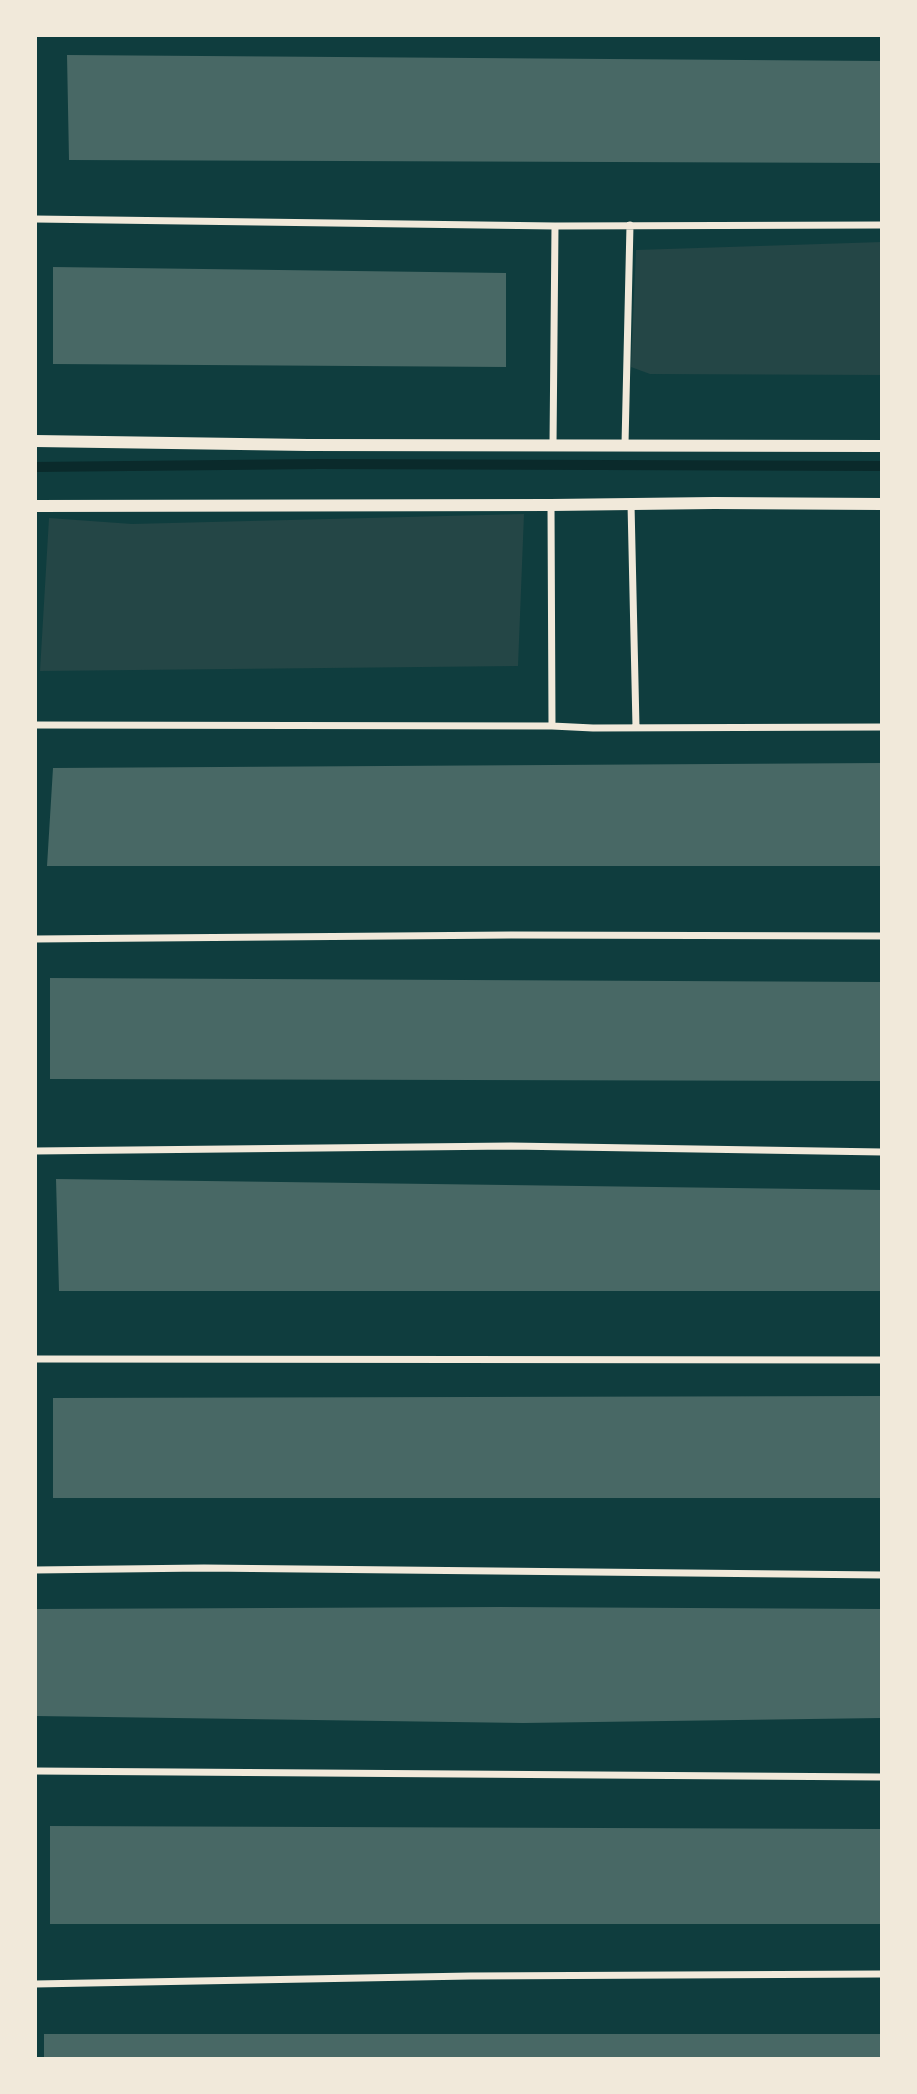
<!DOCTYPE html>
<html>
<head>
<meta charset="utf-8">
<style>
	body { margin:0 }
	#map { position:relative; width:917px; height:2094px; overflow:hidden; background:#0f3d3e; font-family:Overpass,sans-serif }
	canvas { display:block }
	.frame { position:absolute; inset:0; border:37px solid #f1e9da; pointer-events:none }
</style>
</head>
<body>
<div id="map">
<canvas width="917" height="2094"></canvas>
<div class="frame"></div>
</div>
<script>
const context = document.querySelector('canvas').getContext('2d');
context.lineJoin = 'round';
function paint(path, color) { context.fillStyle = color; context.fill(path, 'evenodd'); }
function strokePath(path, color, width, dash) { context.strokeStyle = color; context.lineWidth = width; context.lineCap = dash ? 'butt' : 'round'; context.setLineDash(dash || []); context.stroke(path); }
paint(new Path2D(`
	M882,242v133l-232,-1 -19,-7 5,-117z
	M524,514l-6,152 -478,5 9,-153 83,6z`), '#244646');
strokePath(new Path2D(`
	M35,467l284,-3 563,2`), '#0a2a2b', 10);
paint(new Path2D(`
	M67,55l815,6v102l-813,-3z
	M53,267l453,6v94l-453,-3z
	M882,763v103h-835l6,-98z
	M50,978l832,4v99l-832,-2z
	M56,1179l826,11v101h-823z
	M882,1396v102h-829v-100z
	M501,1607l381,2v109l-359,5 -488,-7v-107z
	M50,1826l832,3v95h-832z
	M44,2034h838v25h-838z`), '#486865');
strokePath(new Path2D(`
	M35,219l520,7 327,-1
	M625,444l5,-219
	M553,445l2,-219
	M631,504l5,223
	M551,505l1,221
	M35,725l517,1 41,2 289,-1
	M35,939l476,-4 371,1
	M35,1151l476,-5 371,6
	M35,1359l847,1
	M35,1570l169,-2 678,7
	M35,1771l847,6
	M35,1984l435,-8 412,-2`), '#f1e9da', 7);
strokePath(new Path2D(`
	M35,441l273,4 574,1
	M35,506l516,-1 163,-2 168,1`), '#f1e9da', 12);
</script>
</body>
</html>
